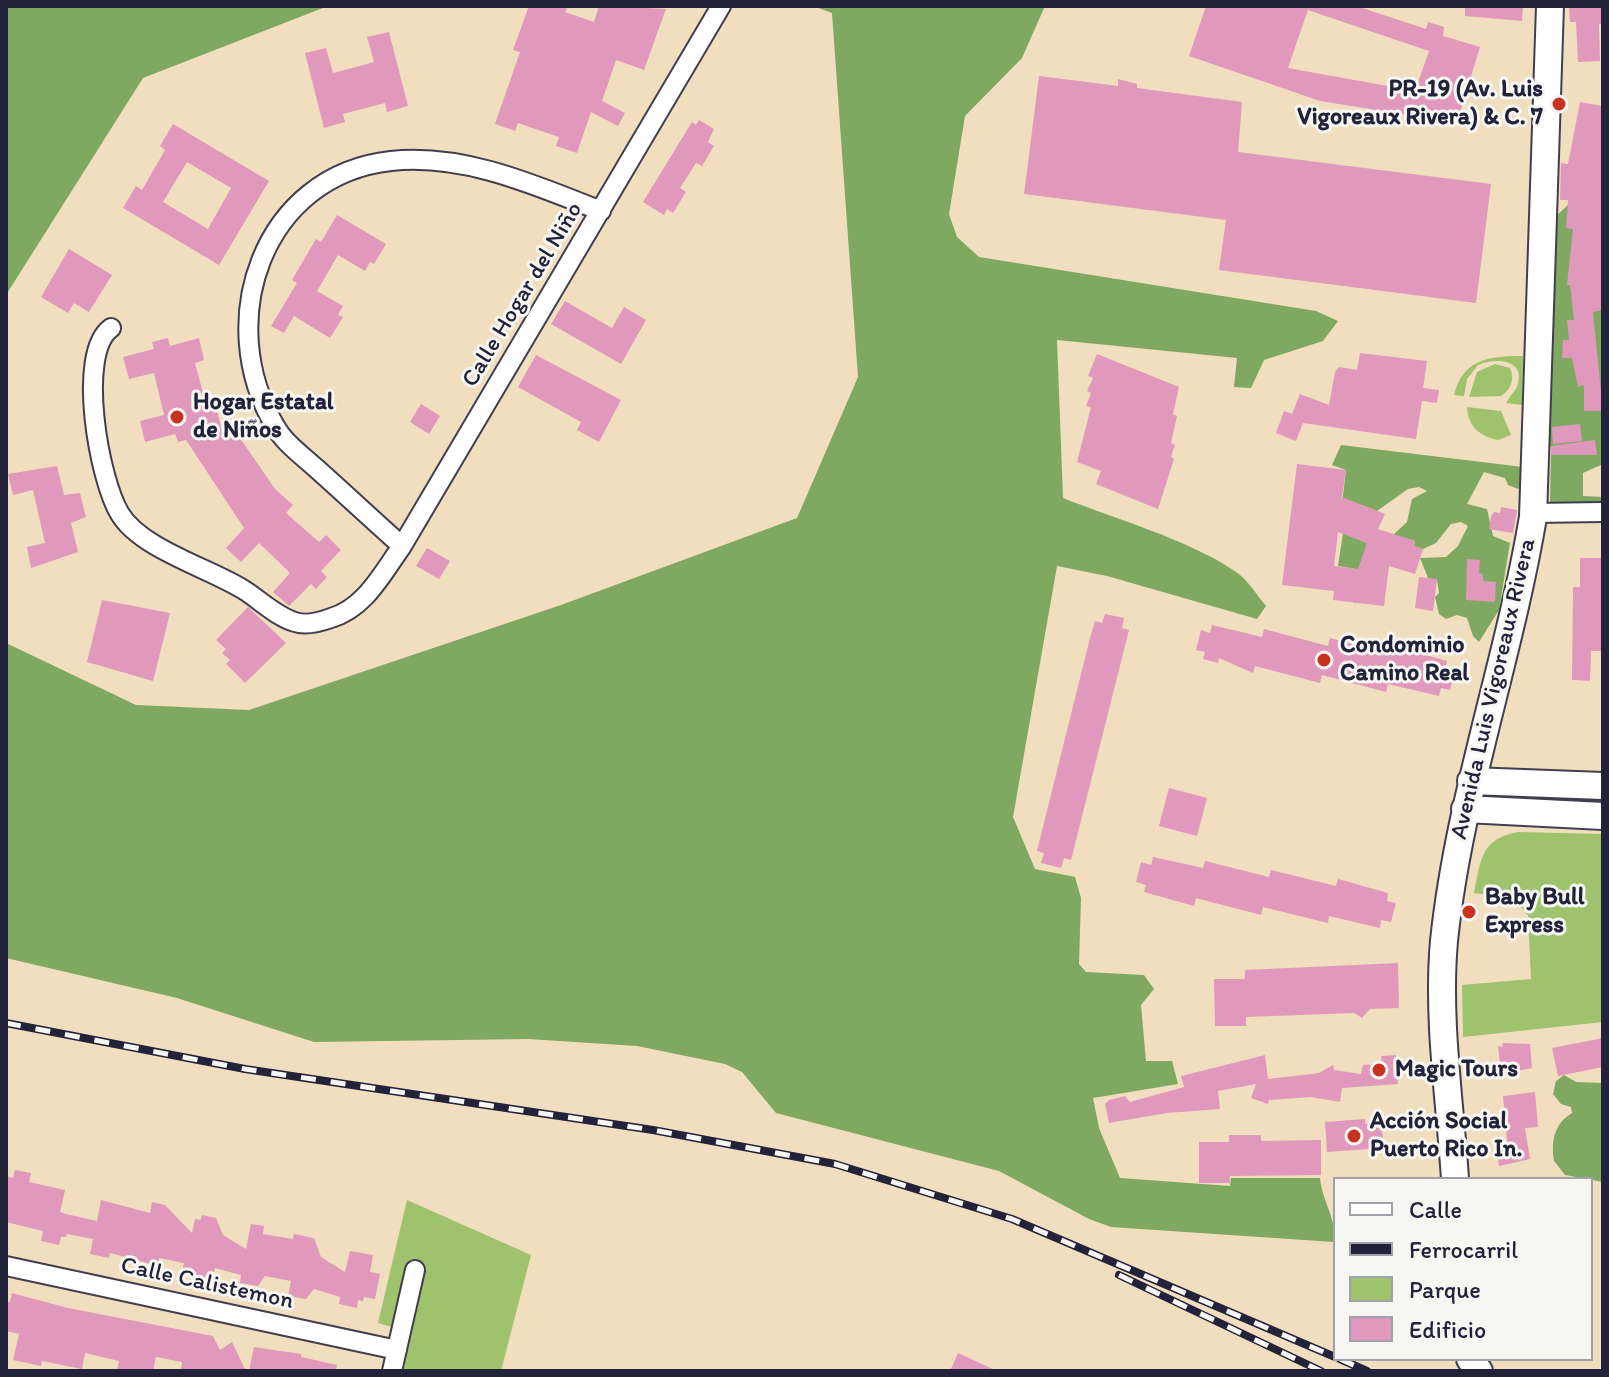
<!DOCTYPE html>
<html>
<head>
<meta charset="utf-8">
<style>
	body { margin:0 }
	#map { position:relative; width:1609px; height:1377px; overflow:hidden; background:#f1debf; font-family:Itim,sans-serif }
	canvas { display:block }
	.frame { position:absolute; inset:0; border:8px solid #22223b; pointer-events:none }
	.legend { position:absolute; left:1333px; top:1177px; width:260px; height:184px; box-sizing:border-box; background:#f6f6f2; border:2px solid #a1a1a9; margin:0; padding:10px 14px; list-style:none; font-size:24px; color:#22223b }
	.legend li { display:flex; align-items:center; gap:16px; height:40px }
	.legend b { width:40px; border:2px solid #a1a1a9 }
</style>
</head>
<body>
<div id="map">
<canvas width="1609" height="1377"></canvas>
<div class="frame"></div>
<ul class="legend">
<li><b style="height:10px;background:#fff"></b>Calle</li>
<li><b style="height:10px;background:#22223b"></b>Ferrocarril</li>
<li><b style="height:22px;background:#9fc26c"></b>Parque</li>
<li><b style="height:22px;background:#e098bc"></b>Edificio</li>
</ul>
</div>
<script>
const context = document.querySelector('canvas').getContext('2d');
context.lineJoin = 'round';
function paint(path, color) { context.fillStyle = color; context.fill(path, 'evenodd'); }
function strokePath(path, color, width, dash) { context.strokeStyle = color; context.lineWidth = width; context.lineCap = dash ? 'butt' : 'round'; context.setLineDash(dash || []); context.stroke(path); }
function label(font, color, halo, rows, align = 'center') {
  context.font = font + ' Itim,sans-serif'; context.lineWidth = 6; context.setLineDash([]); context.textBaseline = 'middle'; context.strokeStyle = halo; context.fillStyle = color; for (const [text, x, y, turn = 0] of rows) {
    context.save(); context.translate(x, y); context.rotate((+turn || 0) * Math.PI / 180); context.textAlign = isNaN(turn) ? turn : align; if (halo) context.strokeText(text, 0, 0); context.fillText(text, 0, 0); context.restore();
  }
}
paint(new Path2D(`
	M1523,356l-1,49 -16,-2c3,-6 8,-11 11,-16 10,-28 -21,-30 -39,-22l-11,14 -3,17 -10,-1c9,-36 35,-39 69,-39z
	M1495,364l15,4c5,11 1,22 -9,28l-32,1 8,-25z
	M1467,407l34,4 10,24 -13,5c-18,-4 -30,-13 -31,-33z
	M1519,832l84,2v188l-140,15 -1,-52 69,-6 -3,-64 -17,-18 -37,-4c7,-34 7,-55 45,-61z
	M407,1200l124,55 -30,116h-98l8,-38 -33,-10z`), '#9fc26c');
paint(new Path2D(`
	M6,6h322l-185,72 -137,217z
	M813,6h232l-23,52 -57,58 -16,98 8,23 22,20 337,54 22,10 -15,20 -59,19 -13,28 -17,-1 3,-29 -180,-18 6,158c52,21 124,41 170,72 15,9 22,23 33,36l-9,13 -150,-43 -50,-10 -44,251 22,52 40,8 6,21 -2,66 7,8 58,3 10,14 -13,16 5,56h26l6,23 -85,14 6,30 21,50 110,8 1,-8h89c2,23 17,41 14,64l-223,-15 -22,-8 -90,-48 -223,-58 -34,-41 -17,-8 -88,-18 -109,-7 -214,3 -137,-44 -171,-40v-315l130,62 113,5 312,-105 236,-87 61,-141 -26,-364z
	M1603,195v269l-20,9v23l20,1v10l-53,-2 1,-57 -3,-6 7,-225 13,-12z
	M1341,445l182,22v18l-5,4 -10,-4 -3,-7 -21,-6 -17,32 20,5 6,27 17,7 -11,67 -20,32 -6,-6 -6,-18 -10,-3 -11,4 -7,-5 -4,-17 4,-4 -2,-13 -9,-2 -8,-20 26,-1 12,-11 10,-20 -7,-4 -10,2 -15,19 -13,6 -9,-3 1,-5 -10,-3 -16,11 5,-15 13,-12 5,-23 15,-8 -8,-4 -11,2 -31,22 -15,-6 -22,16 6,-51 -14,-5z
	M1343,533l24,10 -9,59 -4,1 2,-34 -18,-3z
	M1564,1075l12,7 27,1v99l-38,-7 -11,-14c-3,-20 0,-37 18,-48l-1,-6 -10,-3 -8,-10 3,-13z`), '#7fa860');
paint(new Path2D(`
	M529,6h39l-3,6 29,10 5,-16 67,3 -22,61 -28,-10 -14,41 23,12 -7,13 -27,-14 -14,41 -21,-7 3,-9 -41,-14 -3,8 -20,-7 25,-72 -7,-2z
	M1206,6h150l70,23 2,-7 16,5 -1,9 37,11 -22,72 -42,-13 -2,10 -94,-15 -131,-45zM1308,10l121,41 -14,40 -127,-23z
	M1465,6h58l-1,15 -57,-5z
	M1569,6h34v18h-4l1,37 -22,1 -2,-40h-6z
	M389,32l19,74 -21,6 -2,-9 -42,11 2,8 -21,6 -19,-75 21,-5 7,25 27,-7 14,-4 -7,-25z
	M1039,76l79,10v-7l19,5v4l105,14 -4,50 253,32 -15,119 -257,-33 7,-50 -202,-26z
	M1580,102l23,4v204l-10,2 10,99h-19v-26l-6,2 -6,-29h-10l1,-18h6l-2,-20h7l-4,-35h-3l6,-56 -7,-1 2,-28h-8l1,-37 7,1z
	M699,120l15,9 -6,13 6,4 -12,20 -6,-3 -16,25 6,4 -13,21 -6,-4 -3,6 -21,-13 49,-80 4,3z
	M173,124l96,57 -50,84 -96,-57 13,-22 6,4 23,-40 -5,-4zM187,162l44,26 -23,41 -45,-27z
	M337,215l49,29 -12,20 -4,-2 -5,9 -27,-16 -21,36 26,15 -5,9 5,2 -13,21 -36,-22 -10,17 -13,-7 26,-43 -5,-3 24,-41 5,3z
	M69,249l43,26 -23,37 -15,-9 -6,10 -27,-16z
	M565,301l47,27 12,-21 22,13 -25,44 -70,-40z
	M168,338l2,8 29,-8 5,22 -9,3 11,41 9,-2 7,29 9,-6 44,64 18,16 -7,8 33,29 7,-7 15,15 -20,21 6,6 -11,12 -5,-5 -22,22 -16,-14 17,-19 -31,-30 -18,19 -15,-14 18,-20 -58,-88 -8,2 -3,-8 -30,8 -5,-21 24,-6 -10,-42 -25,6 -6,-22 31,-8 -2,-7z
	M1360,353l67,8 -4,27 16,2 -2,13 -15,-2 -6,38 -113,-16 -7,18 -20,-8 8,-22 8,3 8,-20 29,11 6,-33 4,-5 18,3z
	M1097,354l82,33 -6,27 4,2 -6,27 4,2 -4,12 3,2 -16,50 -62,-25 5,-13 -24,-9 14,-55 -5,-1 5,-13 -4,-2 6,-13 -5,-2z
	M536,355l85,45 -22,42 -22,-12 4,-8 -63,-35z
	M421,404l19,12 -11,18 -19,-12z
	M1580,424l2,17 -29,3 -1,-17z
	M1595,440l2,15h-46v-9z
	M1297,464l49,6 -4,27 43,17 -7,15 37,12 -1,5 9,3 -8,25 -26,-8 -5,40 -51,-6 1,-9 -52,-6zM1338,532l29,11 -9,26 -24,-3z
	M57,466l7,29 16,-2 6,24 -15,6 7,29 -47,16 -4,-21 18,-4 -12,-53 -20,5 -5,-21z
	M1501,507l16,3 -4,23 -24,-4 2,-12 3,-5 6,1z
	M427,548l23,13 -11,18 -23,-13z
	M1580,558h23v93h-12l-1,30 -18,-1 1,-93h7z
	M1467,559l13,1 -1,13 4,1v7l13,1 -1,20 -29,-2z
	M1419,577l18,2 -4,32 -18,-3z
	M102,600l68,13 -17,68 -66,-19z
	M248,607l38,36 -41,40 -19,-19 4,-4 -8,-7 4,-4 -10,-9z
	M1105,614l19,4 -2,10 7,2 -58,230 -7,-2 -3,10 -20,-5 3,-10 -7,-2 52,-209 6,-21 7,2z
	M1212,625l50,12 2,-8 64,17 2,-8 65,17 2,-8 50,14 -2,8 10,2 -5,19 -9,-2 -2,8 -51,-12 -2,8 -64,-17 -2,8 -65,-17 -2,7 -34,-15 -1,5 -15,-4 2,-7 -9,-2 5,-20 9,3z
	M1169,788l38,10 -10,38 -38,-10z
	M1153,857l50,11 2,-7 64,16 2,-7 65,16 2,-7 50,14 -1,8 9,2 -5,19 -10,-2 -1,8 -51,-12 -1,7 -65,-16 -2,8 -65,-17 -2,8 -50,-14 2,-7 -10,-3 5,-20 10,3z
	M1398,963l1,45 -29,1 -8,9 -8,-5 -108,4v9h-31l-1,-47h31v-9z
	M1603,1038v29l-45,9 -6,-28z
	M1503,1043l27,1 2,24 -31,6 -3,-28 4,1z
	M1265,1055l3,24 51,-6 14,-8 1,5 27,4 2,-9 19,-1 -1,-8 15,-1 2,29 -56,4 -2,14 -29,-5 -42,3 -1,4 -17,-6 5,-14 -38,7 2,18 -53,4 -58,10 -4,-19 4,-4 16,-4 5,6 54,-15 -3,-11z
	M1535,1092l3,35 -13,1 5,31 -31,7 -2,-14 11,-2 -5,-54z
	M1365,1119v5l17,-2 1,26 -56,4 -2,-30z
	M1229,1135h32v6l60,-1v35l-91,1v7h-31v-41h30z
	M15,1170l16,3 -2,9 36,8 -5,22 6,2 31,7 4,-21 49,13 2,-11 13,3 27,28 3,-14 6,1 1,-5 14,3 7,17 23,14 5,-25 13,2 -1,8 30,5 1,-5 20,4 7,19 24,15 5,-21 23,4 -3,17 10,2 -5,25 -11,-2 -1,4 -5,-1 -1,8 -18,-4 1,-7 -26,-8 -8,10 -18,-3 3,-15 -26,-5 -7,10 -18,-3 1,-8 -26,-7 -1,4 -6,-1 -1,8 -25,-7 2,-9 -25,-5 -1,8 -48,-13 -1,5 -19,-4 3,-15 -26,-5 -1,3h-5l-2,8 -18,-4 2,-10 -37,-9v-46l7,2z
	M12,1293l56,15 145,28 7,14 12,-8 14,29h-65l1,-9 -26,-5 -3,14h-36l2,-10 -34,-8 -3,16 -40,-8 -1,5 -28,-6 6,-26 -13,-3v-30l4,1z
	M254,1347l47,7v3l36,8 -1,6h-87z
	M958,1353l39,18h-47z`), '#e098bc');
const street = new Path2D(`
	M111,328c-35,25 -12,152 9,186 21,35 89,54 124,76 16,10 33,27 51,32 11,4 25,0 36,-4 34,-10 51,-44 71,-72l319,-540
	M1533,513l70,-1
	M402,546c-28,-25 -56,-51 -85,-77 -14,-13 -33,-26 -42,-43 -62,-104 -13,-251 116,-265 72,-8 144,24 210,50
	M6,1266l391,84
	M392,1371l23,-101`);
const secondary = new Path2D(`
	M1471,781l132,5
	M1465,809l138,7
	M1455,1179c-5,-78 -18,-160 -11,-238 15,-144 65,-281 89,-424l17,-511
	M1470,1359l9,12`);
strokePath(street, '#413e4f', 22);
strokePath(secondary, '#413e4f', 30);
strokePath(street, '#fff', 18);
strokePath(secondary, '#fff', 26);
const rail = new Path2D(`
	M6,1023l239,46 408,61 182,34 177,55 323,138
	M1119,1275l202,96
	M1340,1359l27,12`);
strokePath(rail, '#22223b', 8);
strokePath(rail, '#f6f6f2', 5, [15]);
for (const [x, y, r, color] of [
	[1559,104,8,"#c8321e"],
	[177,417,8,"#c8321e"],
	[1324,660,8,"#c8321e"],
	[1469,912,8,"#c8321e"],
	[1379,1070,8,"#c8321e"],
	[1354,1136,8,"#c8321e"]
]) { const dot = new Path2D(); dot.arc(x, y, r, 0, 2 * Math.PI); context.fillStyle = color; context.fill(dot); strokePath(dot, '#f6f6f2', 3); }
label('bold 24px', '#22223b', '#f6f6f2', [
	["PR-19 (Av. Luis",1543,90,"right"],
	["Vigoreaux Rivera) & C. 7",1543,118,"right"],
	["Hogar Estatal",193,403],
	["de Niños",193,431],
	["Condominio",1340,646],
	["Camino Real",1340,674],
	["Baby Bull",1485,898],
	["Express",1485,926],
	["Magic Tours",1395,1070],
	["Acción Social",1370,1122],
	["Puerto Rico In.",1370,1150]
], 'left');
label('24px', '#22223b', '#f6f6f2', [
	["Calle Hogar del Niño",523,295,-59],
	["Avenida Luis Vigoreaux Rivera",1494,689,-77],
	["Calle Calistemon",207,1284,12]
]);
</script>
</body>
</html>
